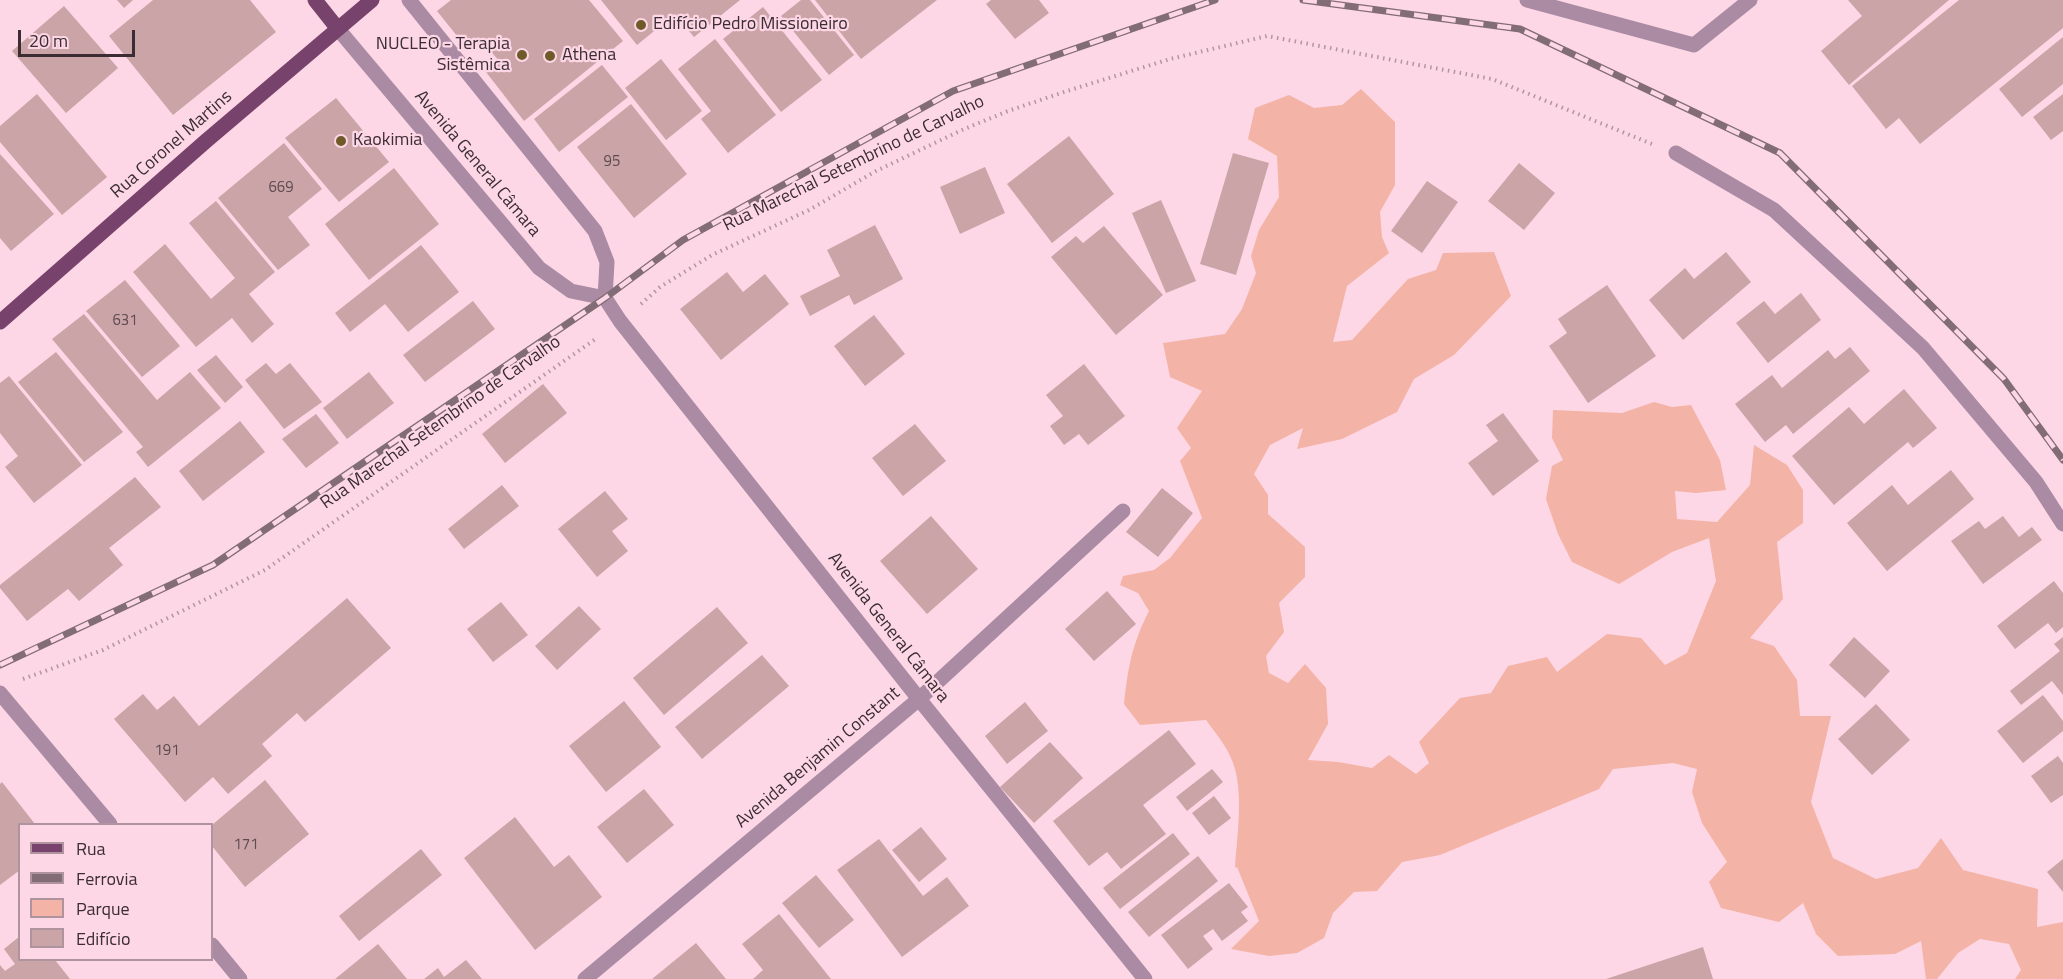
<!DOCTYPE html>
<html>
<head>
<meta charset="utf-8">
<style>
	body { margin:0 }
	#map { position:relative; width:2063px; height:979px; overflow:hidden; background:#fdd7e5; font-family:"Titillium Web",sans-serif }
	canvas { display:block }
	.legend { position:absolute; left:18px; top:823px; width:195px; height:138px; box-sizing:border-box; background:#fdd7e5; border:2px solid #af939e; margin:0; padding:8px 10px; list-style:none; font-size:18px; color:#3b2d33 }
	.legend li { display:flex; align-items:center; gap:12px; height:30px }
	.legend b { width:30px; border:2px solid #af939e }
	.scale { position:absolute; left:18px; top:30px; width:117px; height:27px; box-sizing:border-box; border:3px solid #3b2d33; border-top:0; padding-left:8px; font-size:18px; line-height:21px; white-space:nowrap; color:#3b2d33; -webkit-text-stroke:4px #fdd7e5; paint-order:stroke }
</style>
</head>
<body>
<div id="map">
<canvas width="2063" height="979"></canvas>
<ul class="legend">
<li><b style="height:8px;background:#77426c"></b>Rua</li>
<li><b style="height:8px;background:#826c75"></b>Ferrovia</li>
<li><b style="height:16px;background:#f4b3a7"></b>Parque</li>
<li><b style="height:16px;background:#caa4a7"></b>Edifício</li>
</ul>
<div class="scale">20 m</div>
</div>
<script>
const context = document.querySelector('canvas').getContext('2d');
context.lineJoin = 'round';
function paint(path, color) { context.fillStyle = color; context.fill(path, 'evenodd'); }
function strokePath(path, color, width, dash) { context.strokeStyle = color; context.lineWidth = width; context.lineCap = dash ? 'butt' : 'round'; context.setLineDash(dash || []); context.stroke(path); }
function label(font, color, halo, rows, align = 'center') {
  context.font = font + ' "Titillium Web",sans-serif'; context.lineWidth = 4.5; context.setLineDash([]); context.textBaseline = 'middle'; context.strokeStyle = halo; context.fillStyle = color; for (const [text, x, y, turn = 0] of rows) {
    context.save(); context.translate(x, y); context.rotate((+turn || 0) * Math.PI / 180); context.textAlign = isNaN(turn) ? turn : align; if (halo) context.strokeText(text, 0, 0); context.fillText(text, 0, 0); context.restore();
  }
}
paint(new Path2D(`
	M1361,89l34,33v63l-15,27 2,25 7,16 -42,33 -14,56 19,-2 56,-61 28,-9 7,-17 51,-1 17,44 -57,59 -40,24 -17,33 -55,27 -45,10 6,-21 -33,17 -16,29 14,21v19l37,33v30l-26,26 5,29 -18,24 3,17 19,10 17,-19 21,24 2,36 -20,36 30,2 34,6 17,-13 27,19 13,-11 -10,-21 41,-44 31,-5 17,-27 39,-9 10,15 50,-38 34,4 24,27 22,-12 29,-72 -7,-43 -37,14 -53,32 -47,-22 -14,-28 -12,-35 6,-33 11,-6 -11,-22 1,-28 69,3 32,-11 18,5 19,-2 29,55 6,30 -30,3 -21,-2 2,28 40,3 33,-37 4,-40 33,20 16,25v33l-26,19 6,57 -33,39 24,8 23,34 3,36h31l-20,86 22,56 43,21 42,-11 23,-30 22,32 75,19 -1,38 26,-5v57h-48l6,-9 -12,-26 -29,-5 -22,14 -21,26h-11l-5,-38 -26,13 -57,2 -22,-22 -13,-31 -24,19 -58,-14 -12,-26 18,-20 -25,-39 -10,-31 5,-23 -24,-6 -60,6 -14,20 -159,66 -38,7 -25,29 -23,1 -21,21 -9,25 -27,15 -28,3 -38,-7 28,-28 -22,-54 -2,1c2,-32 8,-68 0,-99 -5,-19 -18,-34 -29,-49l-66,5 -16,-21c4,-36 8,-60 25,-93l-11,-18 -18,-8 3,-9 31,-6 16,-12 32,-40 -22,-57 11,-13 -14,-20 25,-37 -32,-14 -7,-34 62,-9 17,-25 14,-36 -5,-17 8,-26 20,-33 -2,-41 -29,-17 7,-31 34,-13 25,13 28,-3z`), '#f4b3a7');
paint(new Path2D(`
	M117,0h16l-9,8z
	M153,0h97l26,32 -103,83 -64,-79z
	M451,0h138l34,41 -99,80 -38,-49 14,-10 -18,-21 -13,10 -32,-40z
	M601,0h139l-46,37 -19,-23 -38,31z
	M801,0h9l44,55 -25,20 -48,-59z
	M815,0h122l-76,59z
	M991,0h48l10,13 -34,26 -29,-35z
	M1848,0h101l-100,85 -28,-34 41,-35z
	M1959,0h104v28l-143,116 -21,-26 -13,11 -34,-43z
	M64,6l54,62 -52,45 -54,-62z
	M763,7l59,73 -41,32 -58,-73z
	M2063,37v47l-41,33 -23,-28z
	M715,39l61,76 -48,38 -27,-34 10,-8 -33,-42z
	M661,59l41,52 -36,29 -41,-52z
	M602,65l26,32 -69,55 -25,-33z
	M37,94l70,83 -45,38 -62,-73v-16z
	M2063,94v37l-12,9 -18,-23z
	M336,98l53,64 -50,40 -54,-64z
	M631,104l56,70 -53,44 -57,-71z
	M1069,136l45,58 -62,49 -45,-59z
	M284,143l38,46 -34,28 22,28 -32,25 -60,-72z
	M1233,153l36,10 -33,112 -36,-11z
	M0,154l54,60 -43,37 -11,-13z
	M1519,163l36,30 -31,37 -36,-29z
	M985,167l20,46 -45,21 -20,-47z
	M394,168l45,56 -70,56 -44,-56z
	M1427,181l31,21 -36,51 -31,-22z
	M1161,200l35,81 -30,12 -34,-80z
	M216,201l59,71 -26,22 25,30 -22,19 -20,-25 -36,29 -63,-75 32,-28 46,55 24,-21 -46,-55z
	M875,225l28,54 -49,26 -5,-10 -39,21 -10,-20 40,-20 -13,-26z
	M1104,226l59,69 -47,40 -65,-78 25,-21 7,7z
	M421,245l38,47 -51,40 -23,-28 -35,28 -15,-19z
	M1726,252l25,30 -68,58 -34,-40 36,-32 9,11z
	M727,272l16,20 22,-18 24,30 -68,56 -41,-51z
	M125,280l55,66 -38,31 -56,-66z
	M1607,285l49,71 -68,47 -39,-57 18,-13 -9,-14z
	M1801,293l20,27 -53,43 -32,-40 28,-22 11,13z
	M473,301l22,28 -70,53 -22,-27z
	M84,314l73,86 33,-28 31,36 -73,59 -12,-15 7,-5 -91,-108z
	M874,315l31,39 -40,32 -31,-40z
	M1850,347l20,24 -77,63 -7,-9 -21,17 -30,-38 37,-29 10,13 46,-38 7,9z
	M56,352l67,80 -39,30 -66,-80z
	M216,355l27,32 -18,16 -28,-33z
	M266,363l10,11 14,-11 32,39 -38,27 -39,-49z
	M1084,364l41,52 -37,29 -9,-11 -15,11 -14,-19 13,-10 -17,-21z
	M369,372l25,31 -47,36 -24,-31z
	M9,376l73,89 -48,38 -29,-36 13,-11 -18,-23v-50z
	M543,384l24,29 -62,50 -23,-29z
	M1904,389l33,39 -24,20 -5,-6 -74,63 -42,-49 57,-49 15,17z
	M1503,413l36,48 -46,35 -25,-33 30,-22 -12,-16z
	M316,414l23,29 -33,25 -24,-29z
	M240,421l25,31 -62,49 -24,-30z
	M915,424l31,37 -43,35 -31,-38z
	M1951,470l23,29 -87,72 -40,-48 45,-38 16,20z
	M135,477l26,30 -52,41 14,17 -44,36 -11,-12 -41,32 -27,-33v-3z
	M502,485l17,21 -55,43 -16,-20z
	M1162,488l31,25 -35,44 -32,-25z
	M605,491l23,28 -16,12 16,20 -31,26 -39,-48z
	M931,516l47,53 -51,45 -47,-53z
	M2003,516l16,21 13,-10 10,13 -59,44 -32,-43 28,-20 6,8z
	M2054,581l9,12v34l-7,6 -8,-10 -33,26 -18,-23z
	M1107,591l29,33 -42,37 -29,-32z
	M347,598l44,50 -86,74 -8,-9 -35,31 10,12 -44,38 -15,-17 -28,25 -71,-83 29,-25 14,16 17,-14 25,30z
	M501,602l27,33 -35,27 -26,-33z
	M579,606l22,23 -44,41 -22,-24z
	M717,607l31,36 -84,72 -31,-37z
	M1854,637l36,34 -25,27 -36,-33z
	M2063,637v58l-11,-14 -31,24 -11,-14 50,-40 -6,-7z
	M762,655l27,31 -87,73 -27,-32z
	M2043,695l20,26v10l-40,32 -26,-32z
	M624,701l37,46 -55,45 -37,-46z
	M1025,702l23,29 -41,33 -22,-28z
	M1876,704l34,36 -38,35 -34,-36z
	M1169,730l27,34 -53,41 23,29 -45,35 -14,-17 -18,14 -36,-45z
	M1050,742l33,36 -49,45 -34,-36z
	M2058,756l5,7v32l-12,8 -20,-27z
	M1212,769l11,13 -36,29 -11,-14z
	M265,780l44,54 -64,53 -33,-41v-21z
	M2,782l33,42h-15v46l-20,15v-101z
	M644,789l30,36 -47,38 -30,-36z
	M1214,796l17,22 -22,17 -17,-22z
	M515,817l39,50 15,-12 33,42 -67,53 -71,-92z
	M921,827l26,32 -28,23 -27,-32z
	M1173,833l17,21 -70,55 -17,-21z
	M879,839l44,57 24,-19 22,29 -67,51 -65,-87z
	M421,849l21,26 -83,66 -20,-25z
	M1198,856l20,25 -69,56 -21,-25z
	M2063,859v33l-16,-20z
	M816,875l38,45 -35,28 -37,-45z
	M1229,883l19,24 -7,5 7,9 -26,20 -9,-12 -10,7 10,13 -25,20 -27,-34z
	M779,914l52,65h-78l10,-9 -21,-26z
	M20,936v24h35l15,19h-70v-14l5,6 10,-7 -11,-15z
	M696,943l30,36h-74z
	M378,944l29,35h-72z
	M1703,947l10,32h-107z
	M466,960l16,19h-58l14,-11 6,9z`), '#caa4a7');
strokePath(new Path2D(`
	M641,304l19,-17 52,-32 97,-45 67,-39 86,-41 46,-19 59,-20 103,-32 97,-23 225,43 160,65
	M23,679l80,-29 162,-80 332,-232`), '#b195a0', 4, [1.5, 4.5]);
strokePath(new Path2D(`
	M409,0l186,231 12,31 -2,36 15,23 299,378 226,280
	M1527,0l167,45 56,-45
	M338,29l201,239 32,23 34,7
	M1676,153l98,57 149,138 113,134 27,42
	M0,693l110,131
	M212,945l28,34
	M585,979l334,-280 204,-188`), '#aa8ba3', 15);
strokePath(new Path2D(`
	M315,0l23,29
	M0,322l206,-181 166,-141`), '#77426c', 15);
const rail = new Path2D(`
	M1303,0l217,29 260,124 224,226 59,81
	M0,665l213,-100 392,-267 78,-58 270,-149 262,-91`);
strokePath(rail, '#826c75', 7);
strokePath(rail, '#fdd7e5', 4.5, [14]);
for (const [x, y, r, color] of [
	[641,25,6,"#6f5b2a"],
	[522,55,6,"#6f5b2a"],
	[550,56,6,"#6f5b2a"],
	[341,141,6,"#6f5b2a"]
]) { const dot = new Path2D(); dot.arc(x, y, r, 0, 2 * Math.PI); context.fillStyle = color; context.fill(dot); strokePath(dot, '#fdd7e5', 2); }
label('15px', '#5f4b50', null, [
	["95",612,162],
	["669",281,188],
	["631",125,321],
	["191",167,751],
	["171",246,845]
]);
label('18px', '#3b2d33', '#fdd7e5', [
	["Edifício Pedro Missioneiro",653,25],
	["NUCLEO - Terapia",510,45,"right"],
	["Sistêmica",510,66,"right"],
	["Athena",562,56],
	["Kaokimia",353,141]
], 'left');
label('18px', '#3b2d33', '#fdd7e5', [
	["Rua Coronel Martins",172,145,-41],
	["Avenida General Câmara",477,164,50],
	["Rua Marechal Setembrino de Carvalho",854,164,-26],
	["Rua Marechal Setembrino de Carvalho",441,423,-35],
	["Avenida General Câmara",888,628,52],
	["Avenida Benjamin Constant",818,758,-40]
]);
</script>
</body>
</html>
